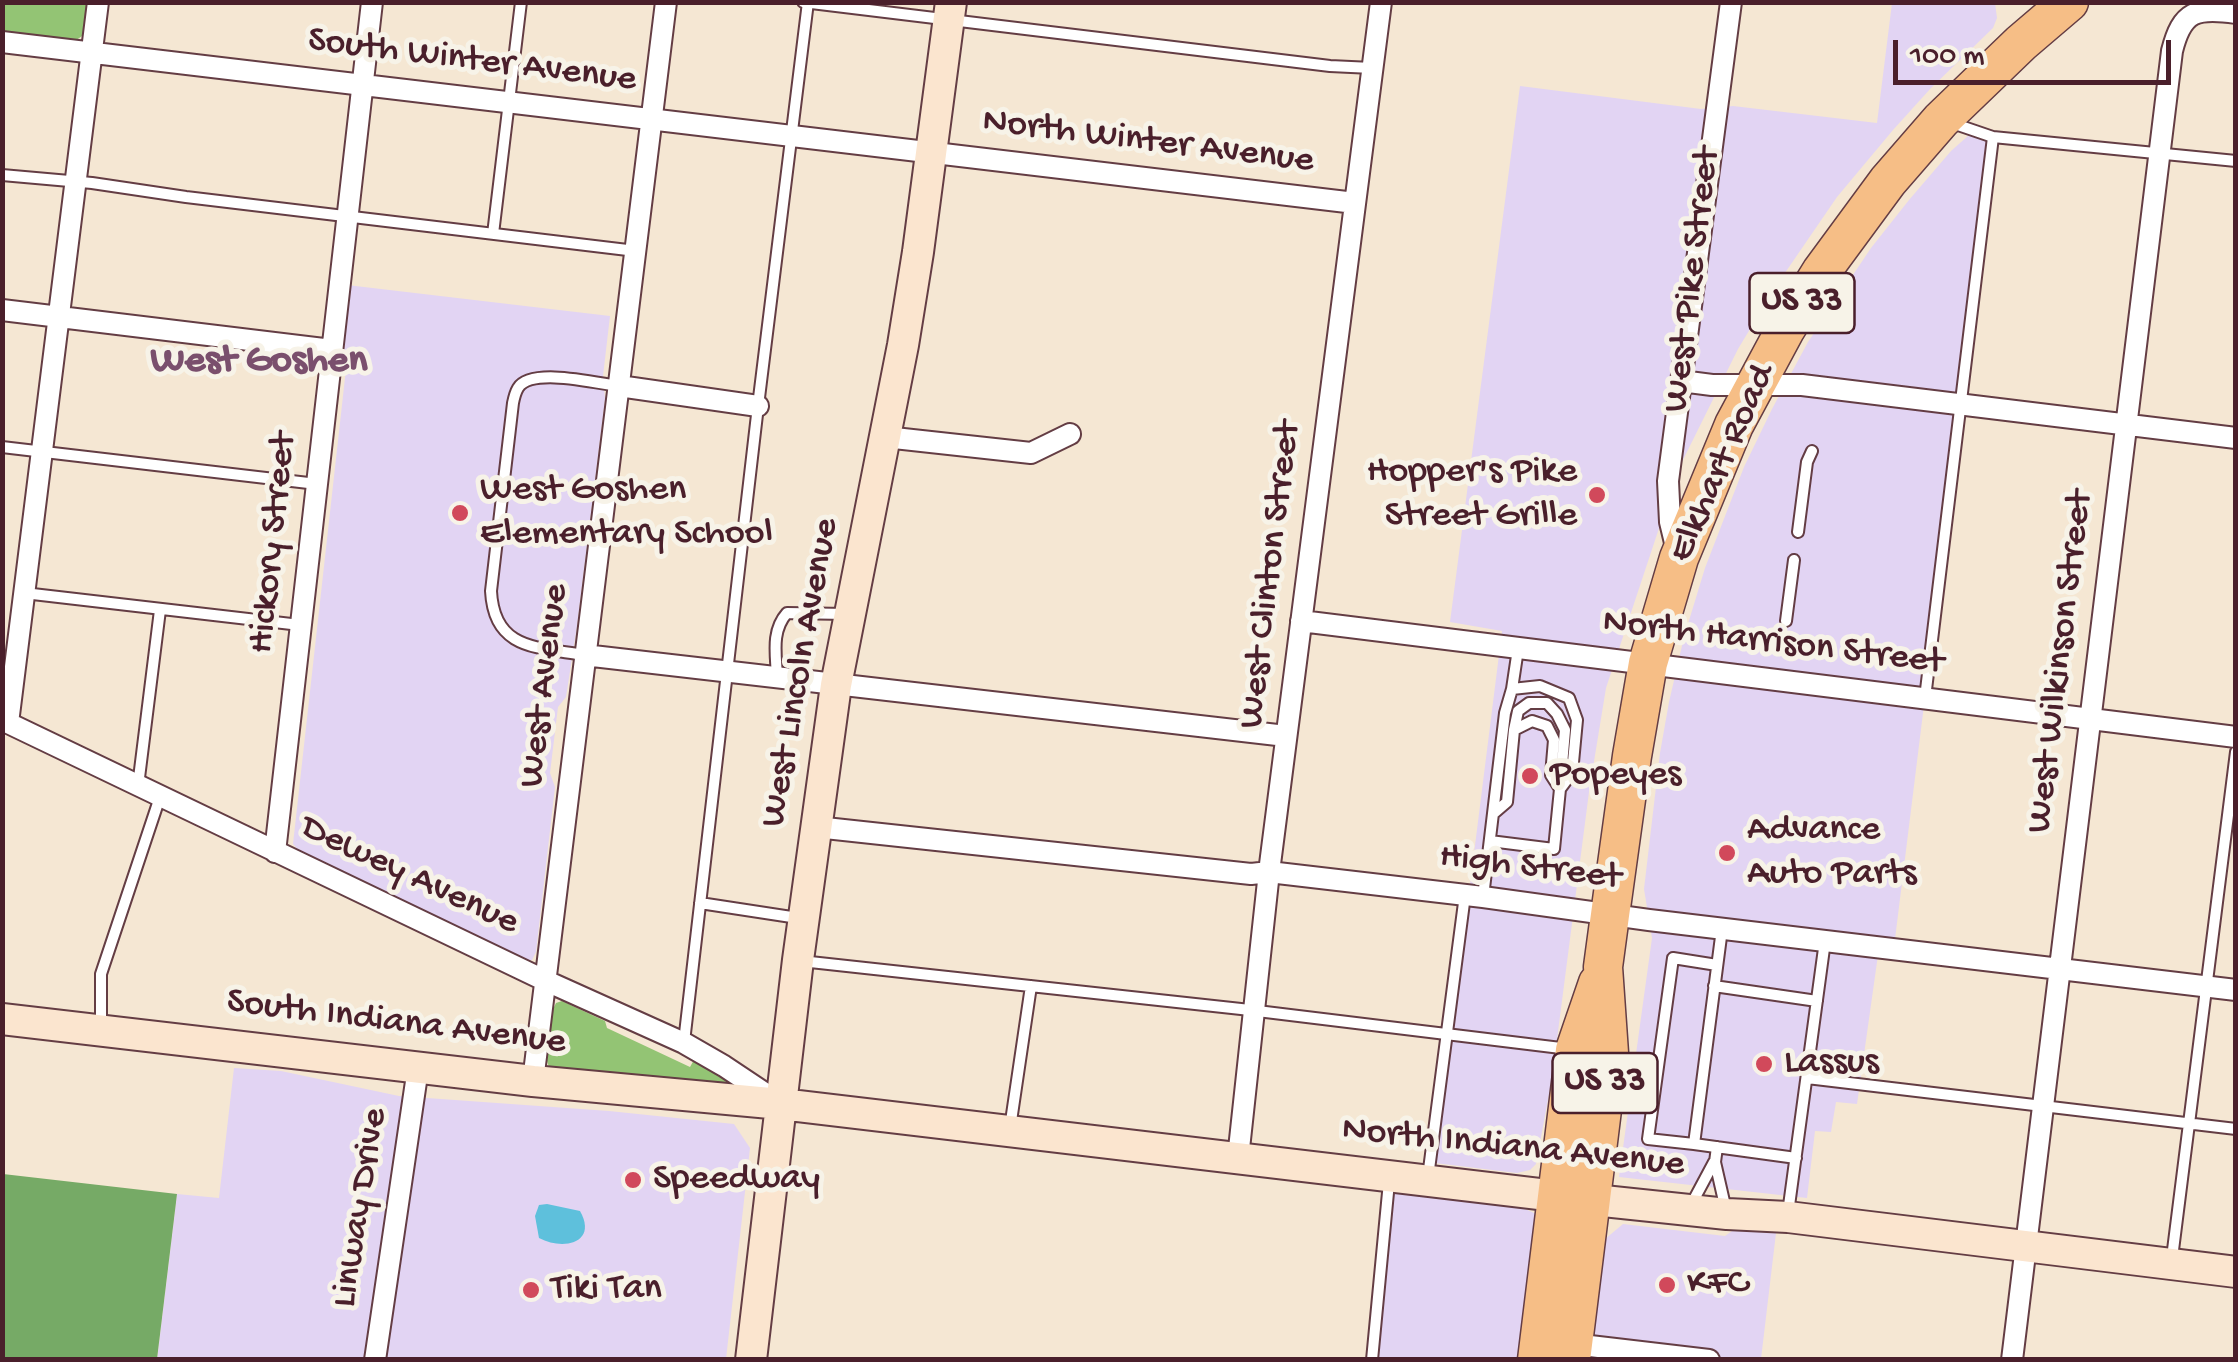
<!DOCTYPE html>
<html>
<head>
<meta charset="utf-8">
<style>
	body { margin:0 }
	#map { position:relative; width:2238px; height:1362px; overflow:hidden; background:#f5e7d3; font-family:"Gochi Hand",sans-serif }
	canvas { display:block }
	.frame { position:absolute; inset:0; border:5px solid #4a1f2b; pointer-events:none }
	.scale { position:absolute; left:1893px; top:40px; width:278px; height:45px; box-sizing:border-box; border:5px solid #4a1f2b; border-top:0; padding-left:12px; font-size:30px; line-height:35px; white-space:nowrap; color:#4a1f2b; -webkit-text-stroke:8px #f7f3e8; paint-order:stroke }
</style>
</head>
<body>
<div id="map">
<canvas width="2238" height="1362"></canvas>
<div class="frame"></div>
<div class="scale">100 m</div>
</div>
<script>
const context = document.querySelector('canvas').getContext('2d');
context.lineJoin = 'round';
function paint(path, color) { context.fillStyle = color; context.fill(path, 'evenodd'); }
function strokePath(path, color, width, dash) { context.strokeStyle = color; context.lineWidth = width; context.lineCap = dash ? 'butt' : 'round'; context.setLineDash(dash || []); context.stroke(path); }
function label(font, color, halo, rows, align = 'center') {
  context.font = font + ' "Gochi Hand",sans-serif'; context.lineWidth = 10; context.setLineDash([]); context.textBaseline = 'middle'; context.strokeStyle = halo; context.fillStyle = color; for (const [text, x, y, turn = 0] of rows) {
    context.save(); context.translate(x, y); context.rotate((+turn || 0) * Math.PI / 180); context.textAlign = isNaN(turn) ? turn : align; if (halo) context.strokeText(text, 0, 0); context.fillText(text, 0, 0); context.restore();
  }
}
paint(new Path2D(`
	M1892,3h103l2,15 -4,10 -62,60 -38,42 -56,67 -61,89 -38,63 -59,119 -73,220 -17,104 -37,286 -16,86 -6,6 -13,3 -82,-10 67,-532 -52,-9 70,-536 181,23 32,-3 144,17z
	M1969,135l19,2 -64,568 -29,234 -17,16 -21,149 -21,-2 -5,30 -16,-1 -8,67 -188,-21 33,-239 -8,-49 16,-136 9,-51 15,-65 21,-69 39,-101 28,-58 36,-67 63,-94 38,-48 42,-49z
	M347,285l263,31 -7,60 2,23 -28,227 -11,71 -8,10 -8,66 5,14 -19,165 -4,8h-4l-227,-107 -8,-9 53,-475 -5,-30z
	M234,1068l47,3 118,25 210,15 125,13 16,24 -24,211 -569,1 20,-166 42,4z
	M1394,1193l127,14 13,6 5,7 -13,139 -149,1z
	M1623,1224l102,12 10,-7 41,4 -15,126 -171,1 15,-121z`), '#e2d4f3');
paint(new Path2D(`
	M3,3h85l-3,31 -13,9 -69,-9z
	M562,1001l43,20 2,7 83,39 5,-9 36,24v2l-112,-7 -70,-10 -2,-6 6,-52 3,-6z`), '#93c474');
paint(new Path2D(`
	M3,1174l174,20 -20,165h-154z`), '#76aa66');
paint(new Path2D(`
	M547,1204l33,7c18,32 -17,40 -41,27l-4,-22 4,-11z`), '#5ec0dc');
const lane = new Path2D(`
	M803,2l527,64 42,2
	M1952,123l41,14 243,24
	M2,175l90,8 94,14 450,54
	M493,234l28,-232
	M2,447l315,37
	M1798,532l9,-70 5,-11
	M24,593l276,32
	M1786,621l8,-61
	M584,655c-47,-8 -90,-5 -93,-64l22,-188c1,-5 2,-10 5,-15 13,-21 78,-5 100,-2
	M777,677c-1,-23 -6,-46 10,-64l60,1
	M1512,689l6,-40
	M1925,698l68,-561
	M1514,730l4,-19 11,-8h18l10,11 8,16 -5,58
	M138,786l22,-176
	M1493,814l14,-12 7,-72 18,-9 15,5 7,14 -3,35 9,14
	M1483,897l22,-184 7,-24 28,-3 29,12 8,22 -5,53 -12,16 -6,60 -64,-8
	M700,903l98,15
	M1722,929l-28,215 102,14
	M801,961l440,48 328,40
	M1714,986l103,15
	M101,1026v-52l59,-177
	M684,1042l74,-636 50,-404
	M1807,1078l429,51
	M1010,1128l21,-142
	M1694,1144l-46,-5 25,-181 44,7
	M1717,1147l-2,15 11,48
	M1428,1177l37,-282
	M1691,1205l23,-43
	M1788,1213l37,-272
	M2172,1258l64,-506
	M1372,1360l17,-178`);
const street = new Path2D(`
	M2,42l1353,161
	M2,310l330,40
	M1681,381l31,4h90l434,53
	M619,386l139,20
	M885,437l146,16 39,-19
	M1677,551l-7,-29 -2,-41 63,-479
	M1301,621l935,116
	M584,655l702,81
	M2,720l542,260 140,63 40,23 51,34
	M8,723l90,-721
	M816,827l435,47 18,-2 214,25 166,23 587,70
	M275,852l97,-850
	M533,1081l133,-1079
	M1238,1158l31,-286 112,-870
	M1573,1344l136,16
	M375,1360l43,-292
	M2012,1360l160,-1309c10,-40 24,-44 64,-38`);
const secondary = new Path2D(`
	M2,1019l531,62 248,23 775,92 171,18 61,3 448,55
	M751,1360l47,-400 38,-275 67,-340 15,-93 33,-250`);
const highway = new Path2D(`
	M1537,1360l38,-310 23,-67
	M1571,1360l38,-307 -6,-86 7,-52 22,-159 16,-93 31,-105 55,-133 51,-95 36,-58 67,-91 53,-61 80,-77 48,-41`);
strokePath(lane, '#643d44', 14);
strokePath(street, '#643d44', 24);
strokePath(secondary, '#643d44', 34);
strokePath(highway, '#643d44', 41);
strokePath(lane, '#fff', 10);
strokePath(street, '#fff', 20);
strokePath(secondary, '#fbe5cf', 30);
strokePath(highway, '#f6be86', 38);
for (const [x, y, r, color] of [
	[1597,495,10,"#d1495b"],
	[460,513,10,"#d1495b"],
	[1530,776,10,"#d1495b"],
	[1727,853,10,"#d1495b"],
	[1764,1064,10,"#d1495b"],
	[633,1180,10,"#d1495b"],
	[1667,1285,10,"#d1495b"],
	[531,1290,10,"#d1495b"]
]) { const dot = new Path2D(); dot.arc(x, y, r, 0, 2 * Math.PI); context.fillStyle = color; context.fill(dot); strokePath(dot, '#f7f3e8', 4); }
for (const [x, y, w] of [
	[1802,303,105],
	[1605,1083,105]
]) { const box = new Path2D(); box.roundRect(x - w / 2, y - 30, w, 60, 8); context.fillStyle = '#f7f3e8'; context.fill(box); strokePath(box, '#4a1f2b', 2.5); }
label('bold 35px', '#4a1f2b', null, [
	["US 33",1802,303],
	["US 33",1605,1083]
]);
label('38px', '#4a1f2b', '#f7f3e8', [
	["South Winter Avenue",472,62,7],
	["North Winter Avenue",1148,143,7],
	["West Pike Street",1694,280,-83],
	["Elkhart Road",1724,464,-66],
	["Hickory Street",275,543,-84],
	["West Clinton Street",1272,575,-83],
	["North Harrison Street",1773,644,7],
	["West Wilkinson Street",2062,662,-83],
	["West Lincoln Avenue",802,673,-80],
	["West Avenue",546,686,-83],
	["High Street",1530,869,7],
	["Dewey Avenue",409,877,25],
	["South Indiana Avenue",396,1024,7],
	["North Indiana Avenue",1513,1149,6],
	["Linway Drive",362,1208,-81]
]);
label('38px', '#4a1f2b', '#f7f3e8', [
	["Hopper's Pike",1577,473,"right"],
	["Street Grille",1577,517,"right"],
	["West Goshen",480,491],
	["Elementary School",480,535],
	["Popeyes",1550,776],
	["Advance",1747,831],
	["Auto Parts",1747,875],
	["Lassus",1784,1064],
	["Speedway",653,1180],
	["KFC",1687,1285],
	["Tiki Tan",551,1290]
], 'left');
label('bold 40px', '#7a4f6d', '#f7f3e8', [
	["West Goshen",259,363]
]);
</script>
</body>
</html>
